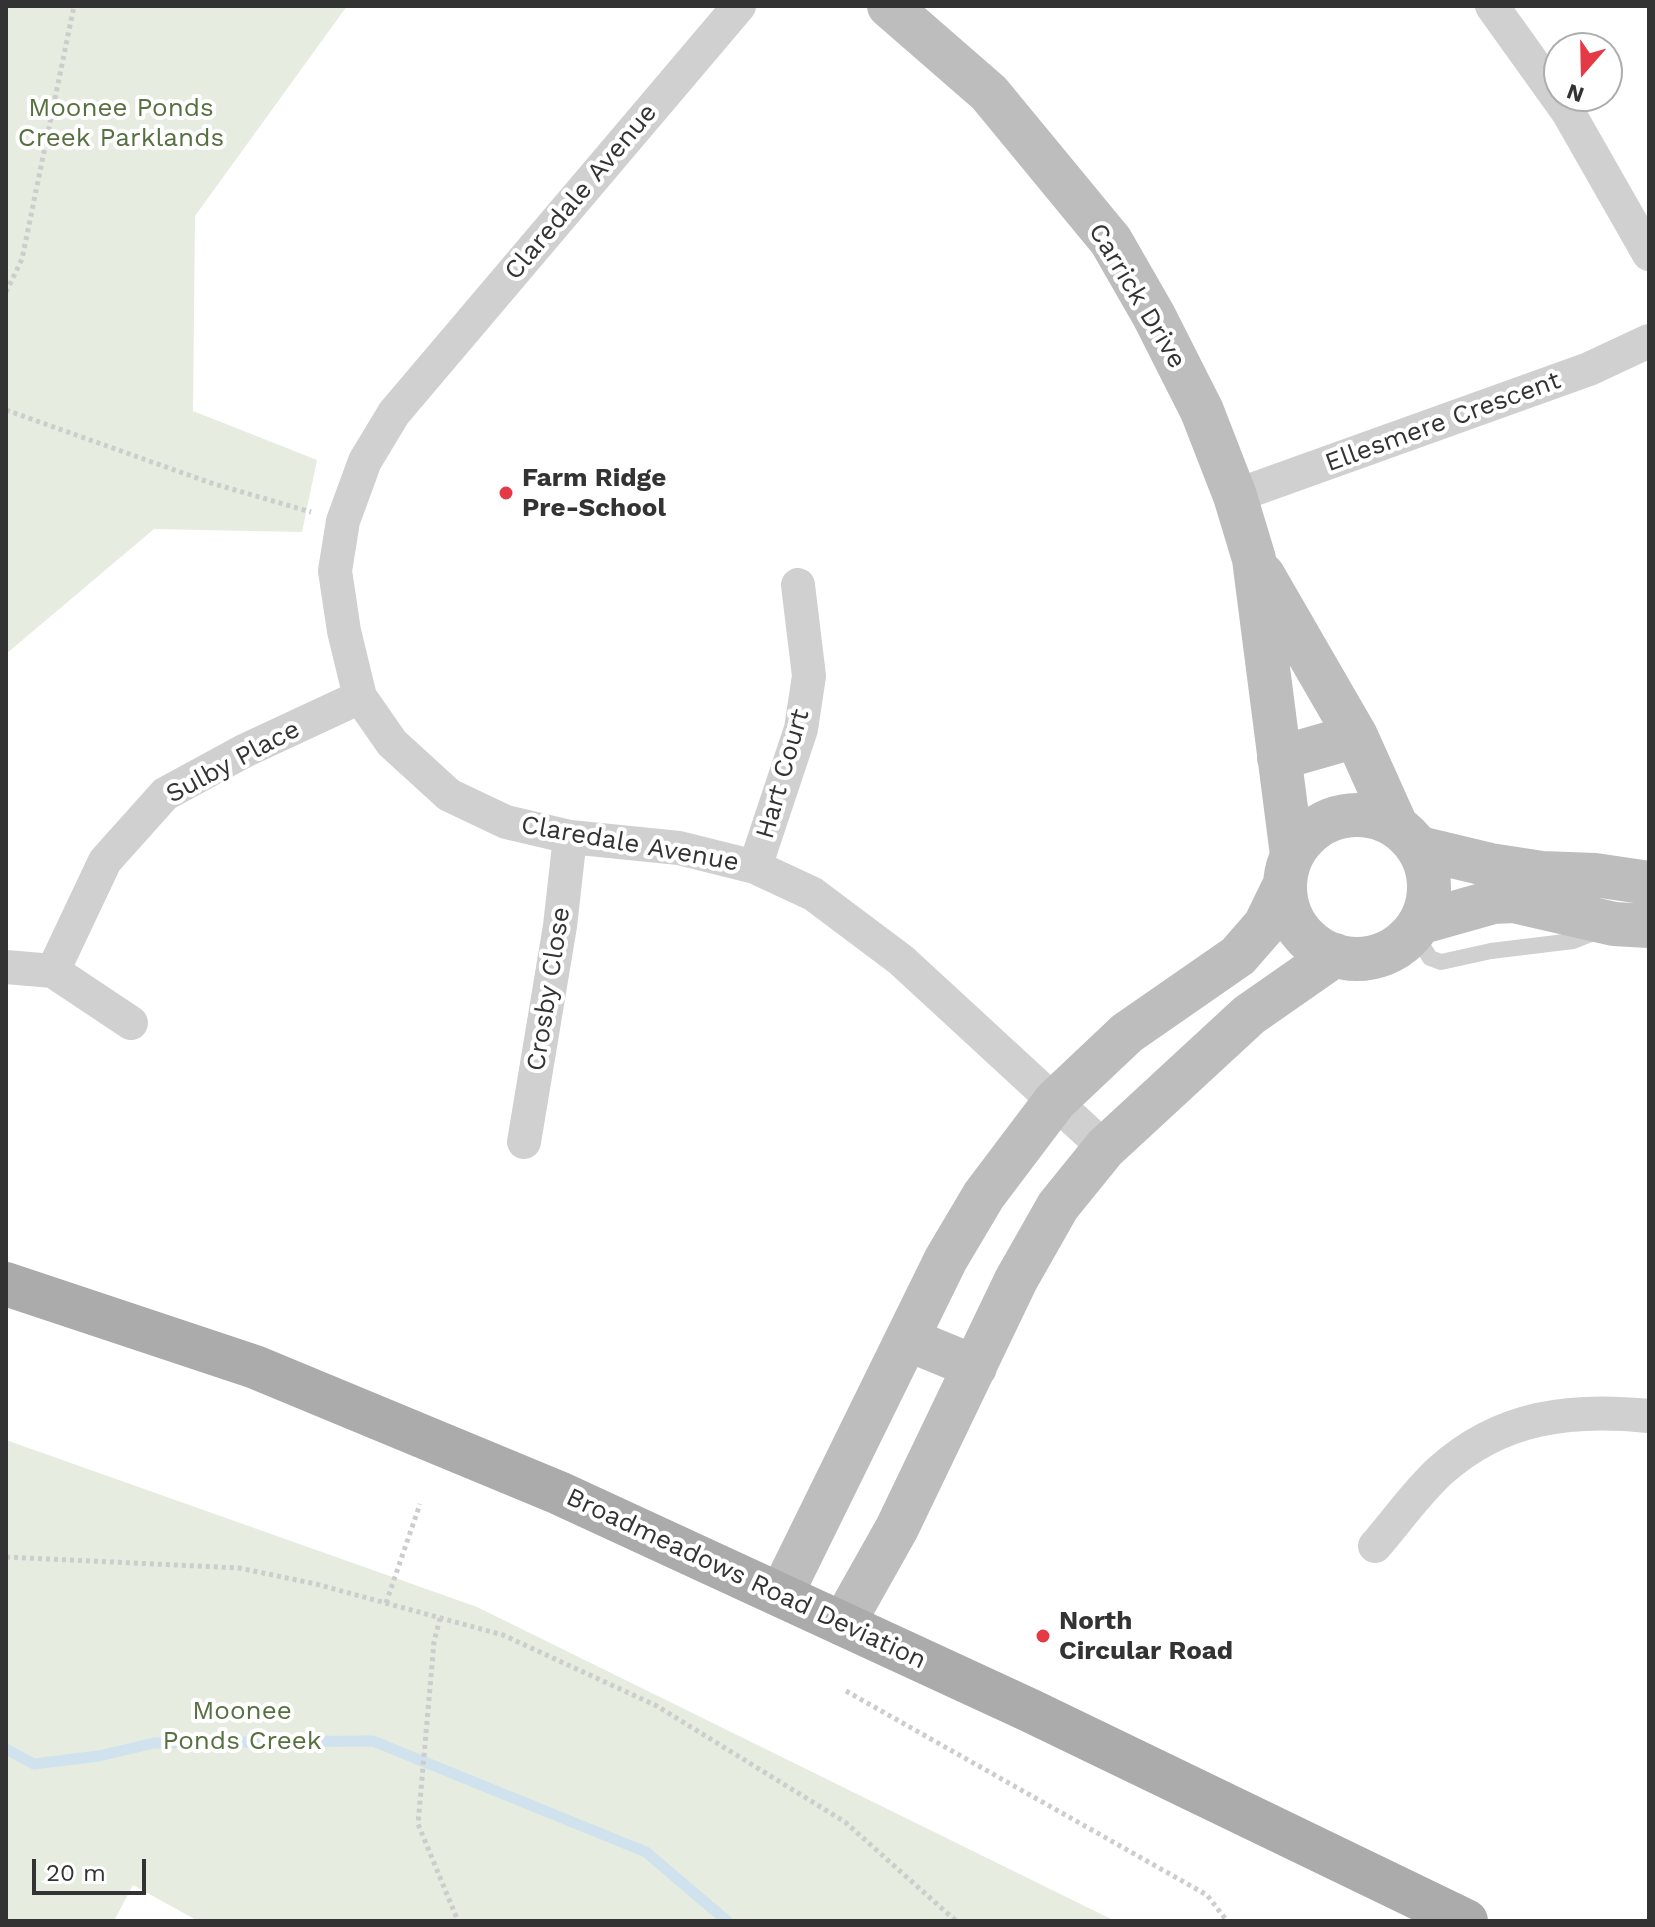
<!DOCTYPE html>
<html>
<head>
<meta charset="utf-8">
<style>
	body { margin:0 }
	#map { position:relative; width:1655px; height:1927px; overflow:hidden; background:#fff; font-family:"Work Sans",sans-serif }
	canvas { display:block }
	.frame { position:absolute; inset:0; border:8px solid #333; pointer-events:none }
	.north { position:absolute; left:1543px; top:32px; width:80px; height:80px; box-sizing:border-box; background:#fff; border:2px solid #adadad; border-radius:50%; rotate:200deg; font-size:22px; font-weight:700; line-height:32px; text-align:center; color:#333 }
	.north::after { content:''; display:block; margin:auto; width:28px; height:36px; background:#e63946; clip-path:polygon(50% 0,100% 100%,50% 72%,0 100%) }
	.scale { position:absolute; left:32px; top:1859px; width:114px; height:36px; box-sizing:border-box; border:4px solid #333; border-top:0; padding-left:10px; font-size:24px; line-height:28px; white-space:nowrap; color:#333; -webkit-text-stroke:6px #fff; paint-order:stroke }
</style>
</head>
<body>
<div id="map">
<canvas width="1655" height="1927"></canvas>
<div class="frame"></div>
<div class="north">N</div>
<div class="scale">20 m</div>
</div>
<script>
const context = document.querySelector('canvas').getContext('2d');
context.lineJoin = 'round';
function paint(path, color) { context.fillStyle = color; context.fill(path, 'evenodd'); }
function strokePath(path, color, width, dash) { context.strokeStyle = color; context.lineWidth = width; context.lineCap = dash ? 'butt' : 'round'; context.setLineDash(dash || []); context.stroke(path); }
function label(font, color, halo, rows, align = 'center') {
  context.font = font + ' "Work Sans",sans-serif'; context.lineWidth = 8; context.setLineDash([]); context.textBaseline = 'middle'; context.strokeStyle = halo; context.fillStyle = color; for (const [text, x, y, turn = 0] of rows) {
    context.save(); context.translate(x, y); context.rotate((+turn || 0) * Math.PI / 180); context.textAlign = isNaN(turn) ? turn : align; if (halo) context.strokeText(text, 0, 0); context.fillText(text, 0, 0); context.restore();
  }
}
paint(new Path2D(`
	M6,6h341l-152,210 -2,195 124,49 -15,72 -148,-3 -148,125z
	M6,1440l471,167 638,314h-917l-65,-36 -19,36h-108z`), '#e6ecdf');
strokePath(new Path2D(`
	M6,1749l28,15 65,-8 55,-13 219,-2 273,111 81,69`), '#cfe2ee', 11);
strokePath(new Path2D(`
	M6,292l16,-33 52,-253
	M6,410l205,73 100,29
	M6,1557l233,11 77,16 187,51 154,71 188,116 111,99
	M386,1603l34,-99
	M440,1618l-6,24 -16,182 40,97
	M846,1691l361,204 20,26`), '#cdcdcd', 5, [4, 4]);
strokePath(new Path2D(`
	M1414,932l16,26 11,4 50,-11 82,-10 25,-10`), '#d0d0d0', 16);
strokePath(new Path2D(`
	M739,6l-345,407 -29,48 -22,60 -8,50 9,60 16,66 32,46 57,52 57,27 64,15 109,11 76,19 58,27 88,66 204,188
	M1492,6l76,106 81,142
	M1235,496l354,-127 60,-28
	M755,867l46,-138 8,-53 -11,-91
	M6,967l47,4 78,52
	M53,971l52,-110 60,-67 79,-43 116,-54
	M524,1142l36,-216 10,-89
	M1375,1546c21,-24 41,-53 65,-75 61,-55 131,-63 209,-55`), '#d0d0d0', 34);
strokePath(new Path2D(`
	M889,6l100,87 122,148 43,75 48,95 33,85 19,63 38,296
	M1263,575l93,161 40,89
	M1279,758l77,-22
	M1285 887a72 72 0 1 1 144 0a72 72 0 1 1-144 0Z
	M1419,848l71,17 52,8 53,2 54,8
	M1422,922l71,-20 21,-1 100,23 35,2
	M907,1339l68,28
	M781,1595l165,-336 38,-64 71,-94 72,-68 111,-77 27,-31 20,-41
	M843,1624l54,-96 119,-248 42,-74 47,-58 144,-133 86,-60`), '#bdbdbd', 44);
strokePath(new Path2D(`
	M6,1284l249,83 304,126 470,217 437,211`), '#ababab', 44);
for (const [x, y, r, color] of [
	[506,493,8,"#e63946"],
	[1043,1636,8,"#e63946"]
]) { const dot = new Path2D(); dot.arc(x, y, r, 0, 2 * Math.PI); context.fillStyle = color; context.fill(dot); strokePath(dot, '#fff', 3); }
label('26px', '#56703f', '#fff', [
	["Moonee Ponds",121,108],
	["Creek Parklands",121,138],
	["Moonee",242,1711],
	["Ponds Creek",242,1741]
]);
label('26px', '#333', '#fff', [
	["Claredale Avenue",581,192,-50],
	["Carrick Drive",1137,296,59],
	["Ellesmere Crescent",1443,422,-20],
	["Sulby Place",233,762,-28],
	["Hart Court",783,774,-74],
	["Claredale Avenue",630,844,10],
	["Crosby Close",549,989,-81],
	["Broadmeadows Road Deviation",746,1579,25]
]);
label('bold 26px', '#333', '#fff', [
	["Farm Ridge",522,478],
	["Pre-School",522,508],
	["North",1059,1621],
	["Circular Road",1059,1651]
], 'left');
</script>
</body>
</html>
